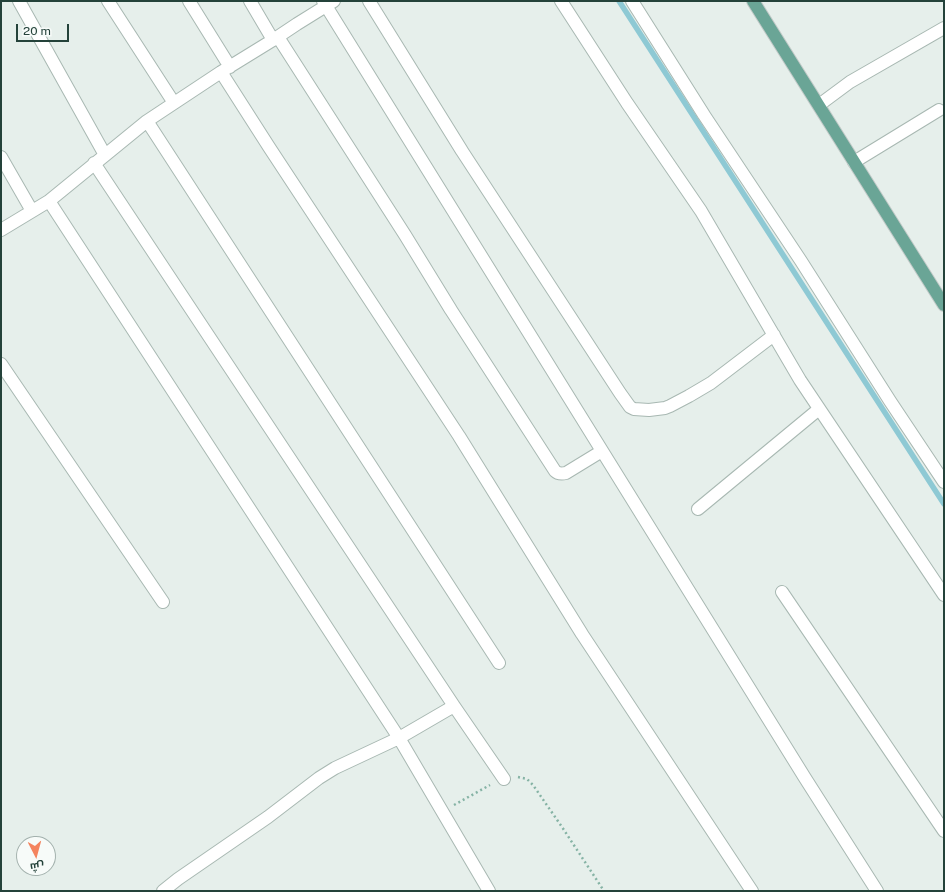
<!DOCTYPE html>
<html>
<head>
<meta charset="utf-8">
<style>
	body { margin:0 }
	#map { position:relative; width:945px; height:892px; overflow:hidden; background:#e6efeb; font-family:"Public Sans",Cairo,sans-serif }
	canvas { display:block }
	.frame { position:absolute; inset:0; border:2px solid #24423a; pointer-events:none }
	.north { position:absolute; left:16px; top:836px; width:40px; height:40px; box-sizing:border-box; background:#f7fbf9; border:1px solid #a3b1ad; border-radius:50%; rotate:174deg; font-size:11px; font-weight:700; line-height:16px; text-align:center; color:#24423a }
	.north::after { content:''; display:block; margin:auto; width:14px; height:18px; background:#f4845f; clip-path:polygon(50% 0,100% 100%,50% 72%,0 100%) }
	.scale { position:absolute; left:16px; top:24px; width:53px; height:18px; box-sizing:border-box; border:2px solid #24423a; border-top:0; padding-left:5px; font-size:12px; line-height:14px; white-space:nowrap; color:#24423a; -webkit-text-stroke:3px #f7fbf9; paint-order:stroke }
</style>
</head>
<body>
<div id="map">
<canvas width="945" height="892"></canvas>
<div class="frame"></div>
<div class="north">ش</div>
<div class="scale">20 m</div>
</div>
<script>
const context = document.querySelector('canvas').getContext('2d');
context.lineJoin = 'round';
function strokePath(path, color, width, dash) { context.strokeStyle = color; context.lineWidth = width; context.lineCap = dash ? 'butt' : 'round'; context.setLineDash(dash || []); context.stroke(path); }
strokePath(new Path2D(`
	M619,1l325,503`), '#8ec9d4', 5.5);
const minor = new Path2D(`
	M19,1l86,154
	M108,1l66,102
	M189,1l41,66
	M250,1l23,39
	M323,1l482,777 72,113
	M369,1l93,150 158,242 10,14 4,2 15,1 16,-2 5,-2 19,-10 22,-13 63,-48
	M561,1l66,102 74,108 99,169 144,215
	M632,1l72,114 97,146 89,140 54,81
	M278,37l127,198 46,75 104,161c3,3 6,3 11,2l36,-22
	M221,72l48,75 190,289 123,198 170,257
	M819,105l31,-23 94,-54
	M147,121l352,542
	M1,157l31,54
	M854,162l85,-52
	M94,163l360,543 50,73
	M49,201l350,537 90,153
	M1,230l48,-29 98,-80 74,-49 52,-32 24,-16 37,-23
	M1,364l162,238
	M698,509l121,-100
	M782,592l162,239
	M163,891l15,-12 90,-62 51,-39 16,-10 64,-30 55,-32`);
const major = new Path2D(`
	M753,1l191,304`);
strokePath(minor, '#a8b8b2', 14);
strokePath(major, '#c2cac8', 14);
strokePath(new Path2D(`
	M518,777l9,2 6,6 29,42 42,64
	M454,805l36,-20`), '#86b3a5', 2.5, [2, 3]);
strokePath(minor, '#fff', 12);
strokePath(major, '#6aa596', 12);
</script>
</body>
</html>
